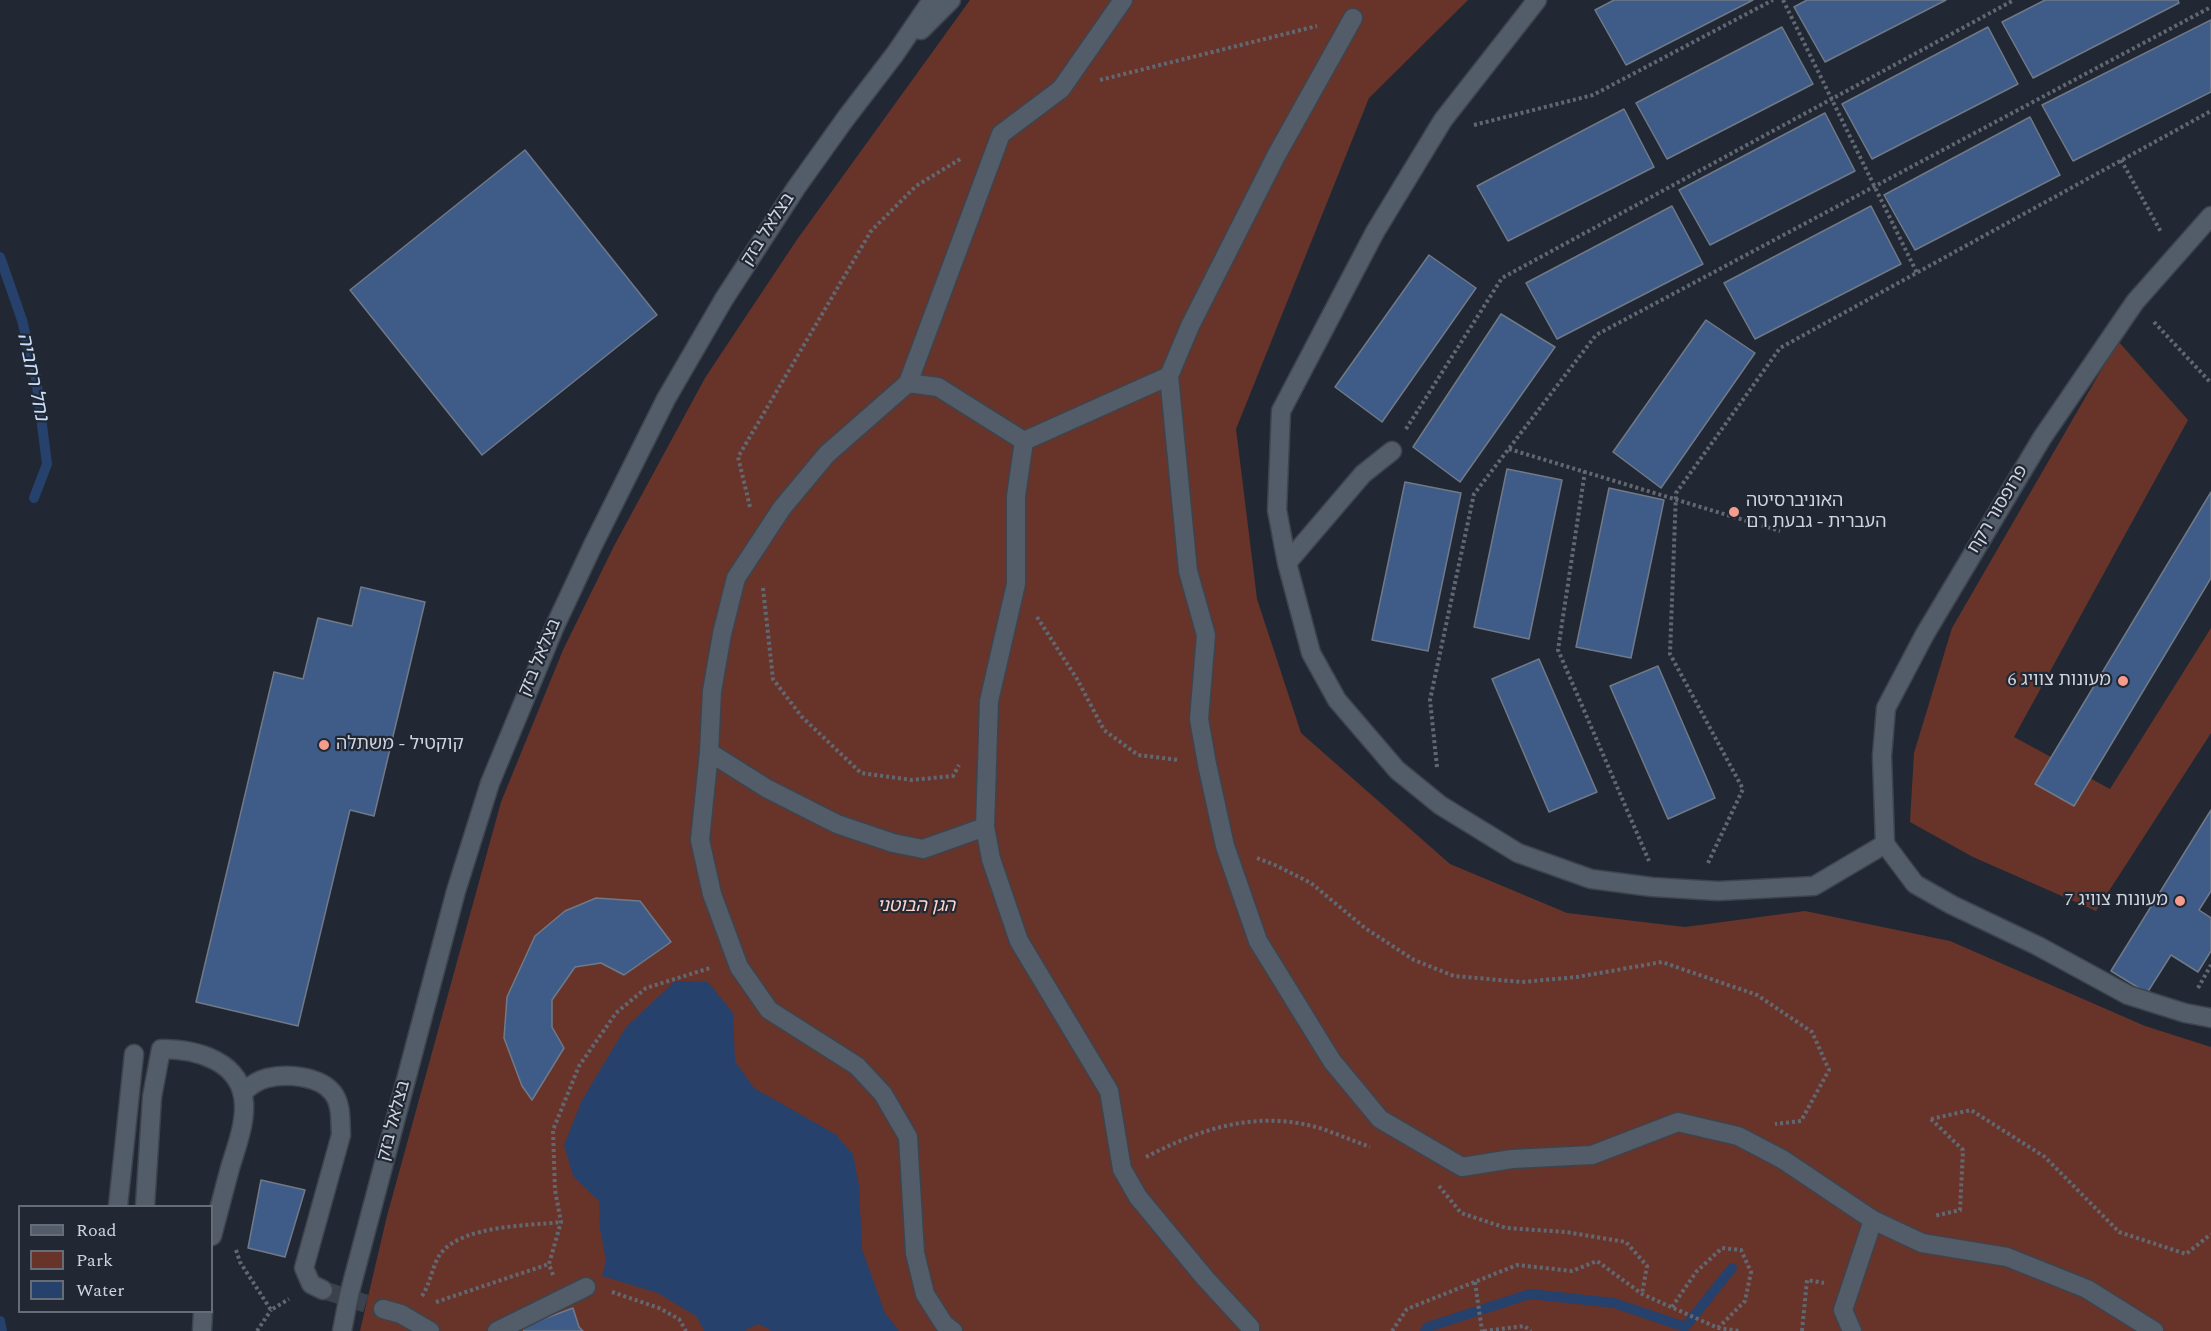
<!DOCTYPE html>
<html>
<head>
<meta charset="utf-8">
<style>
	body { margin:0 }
	#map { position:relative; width:2211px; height:1331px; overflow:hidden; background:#212834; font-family:Spectral,serif }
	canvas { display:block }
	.legend { position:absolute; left:18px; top:1205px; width:195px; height:108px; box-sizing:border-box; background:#212834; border:2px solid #676d77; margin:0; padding:8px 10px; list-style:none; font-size:18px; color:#cfd4dc }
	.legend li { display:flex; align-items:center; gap:12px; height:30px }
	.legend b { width:30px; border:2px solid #676d77 }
</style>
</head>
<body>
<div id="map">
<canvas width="2211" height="1331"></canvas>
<ul class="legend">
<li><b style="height:8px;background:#535c69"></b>Road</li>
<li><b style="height:16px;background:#68342a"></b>Park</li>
<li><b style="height:16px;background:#26416c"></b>Water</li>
</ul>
</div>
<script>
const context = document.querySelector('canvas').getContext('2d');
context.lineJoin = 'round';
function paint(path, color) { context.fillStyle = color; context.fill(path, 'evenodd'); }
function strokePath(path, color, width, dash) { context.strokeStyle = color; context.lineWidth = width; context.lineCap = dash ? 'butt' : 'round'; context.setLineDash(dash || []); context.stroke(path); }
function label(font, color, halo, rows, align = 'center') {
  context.font = font + ' Spectral,"Noto Sans Hebrew",serif'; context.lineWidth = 4.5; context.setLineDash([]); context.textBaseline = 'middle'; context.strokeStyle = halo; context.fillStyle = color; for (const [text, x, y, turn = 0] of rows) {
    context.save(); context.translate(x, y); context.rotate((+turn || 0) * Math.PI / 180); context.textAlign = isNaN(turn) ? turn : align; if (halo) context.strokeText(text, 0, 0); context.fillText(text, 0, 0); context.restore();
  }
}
paint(new Path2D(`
	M970,0h498l-99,98 -133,331 21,170 44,134 149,131 117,49 118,14 120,-16 145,30 195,85 66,21v284h-1851l27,-115 114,-414 62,-152 51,-104 91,-168 91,-137z
	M2118,341l70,79 -174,317 96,52 101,-161v105l-115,178 -123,-54 -63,-35 4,-69 38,-125z`), '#68342a');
paint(new Path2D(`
	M675,981l33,1 25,31 2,48 19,27 81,46 18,20 6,32 3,63 23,64 14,18h-127l-14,-7 -14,7h-40l-7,-14 -39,-24 -56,-17 4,-16 -6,-31 -1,-28 -26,-25 -9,-31 18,-45 44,-73z`), '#26416c');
strokePath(new Path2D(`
	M0,257l22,63 14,58 11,86 -13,34
	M0,1321l2,10
	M1425,1331l3,-4 102,-33 84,9 71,24 47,-59`), '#26416c', 10);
const building = new Path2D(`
	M1614,0h139l-127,65 -31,-55z
	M1807,0h139l-121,62 -31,-55z
	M2045,0h133l1,3 -146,75 -31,-56z
	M2211,20v72l-138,69 -31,-56z
	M1782,27l31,57 -146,75 -31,-56z
	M1988,27l30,57 -146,75 -30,-55z
	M1624,109l30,58 -146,74 -31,-55z
	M1825,113l30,58 -145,74 -31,-55z
	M2030,117l30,58 -145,75 -31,-55z
	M525,150l132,165 -175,140 -132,-165z
	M1672,206l31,58 -146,75 -31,-56z
	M1871,206l30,58 -146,75 -31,-56z
	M1429,255l47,33 -94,134 -47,-35z
	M1501,314l54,33 -95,135 -47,-35z
	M1706,320l49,33 -94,135 -48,-36z
	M1507,469l55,11 -33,159 -55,-12z
	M1405,482l56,11 -33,158 -56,-11z
	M1609,488l55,12 -33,158 -55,-11z
	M2211,492v86l-137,228 -39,-22z
	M361,587l64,15 -51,214 -24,-6 -52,216 -102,-24 78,-330 29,7 15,-61 34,8z
	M1539,659l58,133 -48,20 -57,-133z
	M1658,666l57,132 -47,21 -58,-133z
	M2211,810v81l-12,19 12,8v33l-13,21 -27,-17 -24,38 -36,-22z
	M596,898l44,3 31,41 -47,33 -23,-12 -26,4 -23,33v27l12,21 -32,52 -10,-14 -18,-48 3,-41 28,-61 30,-25z
	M261,1180l44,10 -20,67 -37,-9z
	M573,1308l6,19 4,4h-59l-2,-4z`);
paint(building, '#3f5c89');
strokePath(building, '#707987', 1.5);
strokePath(new Path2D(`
	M323,1290l60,19`), '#3b424d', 18, [18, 9]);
const minor = new Path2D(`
	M1537,0l-94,120 -68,112 -94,179 -4,99 10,53 24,90 26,47 60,70 43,35 78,48 73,26 61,8 66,4 96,-5 71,-42
	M1353,18l-77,138 -86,170 -21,50 19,195 18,64 -7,84 8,45 18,82 33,95 74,120 48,58 82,48 50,-8 80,-4 86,-33 60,14 44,23 91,61 49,23 85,14 80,32 67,42
	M921,30l30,-30
	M908,383l93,-249 60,-45 62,-89
	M1024,441l-8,55v88l-27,117 -4,126 6,32 28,82 90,150 13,78 16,28 67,81 45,49v4
	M1024,441l145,-65
	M1287,563l76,-89 29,-23
	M709,752l57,36 71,36 56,19 30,6 62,-22
	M1885,844l-3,-88 4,-48 39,-74 117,-196 93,-136 76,-86
	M1885,844l30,40 37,21 86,41 90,49 57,18 26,5
	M243,1092c7,-6 15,-12 24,-14 20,-5 53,-2 66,15 9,12 7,28 8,42l-37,133 7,16 12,6
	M118,1206l16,-152
	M145,1206l7,-109 9,-48c36,0 81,12 83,55 1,21 -8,44 -14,64 -6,23 -12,45 -18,68
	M383,1309l18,5 29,17
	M202,1331l1,-19
	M342,1331l7,-36 107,-404 34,-108 65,-157 38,-81 73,-146 58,-100 72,-111 50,-70 49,-64 37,-54
	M497,1331l89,-44
	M953,1331l-9,-7 -19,-30 -10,-41 -7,-116 -25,-43 -26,-28 -88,-56 -30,-43 -27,-73 -12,-54 9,-88 3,-61 10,-57 14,-56 46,-70 45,-54 81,-71 30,4 86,54
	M1852,1331l-9,-21 30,-90`);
strokePath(minor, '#3d444d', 21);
strokePath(new Path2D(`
	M1783,0l134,273
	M1100,80l217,-54
	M1474,125l119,-30 180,-95
	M2121,160l40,72
	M2154,322l57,61
	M1406,429l96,-151 512,-278
	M1509,449l271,82
	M1585,471l-27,179 91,211
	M750,507l-12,-50 133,-226 45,-45 46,-28
	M763,588l10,91 29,38 59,56 51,7 41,-4 6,-11
	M1037,617l40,62 27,51 34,25 41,5
	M1437,767l-7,-67 44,-206 122,-159 615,-328
	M1257,858l18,7 36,18 54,45 49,32 40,16 68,6 55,-5 85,-15 95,33 55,37 17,38 -28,51 -26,3
	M1708,863l35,-74 -73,-135 6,-161 104,-145 431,-237
	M2198,988l13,-23
	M1931,1119l40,-9 74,47 74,75 67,22 25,-20
	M1931,1119l32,31 -3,60 -26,6
	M1146,1157c56,-29 113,-48 177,-28 16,6 31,12 47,18
	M1439,1186l22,27 45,15 60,4 60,10 21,24 -5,28
	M236,1250l4,12 31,48 18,-11
	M553,1275l-4,-11 12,-42 -6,-32 -2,-60 26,-64 37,-53 30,-25 64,-20
	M1475,1282l7,49
	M612,1292l47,16 20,11 7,12
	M422,1296c9,-13 10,-31 19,-43 23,-28 86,-27 120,-31
	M436,1302l113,-38
	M1672,1307l24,-35 26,-24 19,2 10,22 -6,29 -27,27
	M257,1331l14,-21
	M1392,1331l15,-22 110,-44 55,6 25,-10 45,33 76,34 22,3
	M1484,1331l40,-5 7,5
	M1802,1331l5,-51 17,3`), '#626872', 4, [3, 3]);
strokePath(minor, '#535c69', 18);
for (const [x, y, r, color] of [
	[1734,512,6,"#f49d8c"],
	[2123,681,6,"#f49d8c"],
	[324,745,6,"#f49d8c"],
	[2180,901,6,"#f49d8c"]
]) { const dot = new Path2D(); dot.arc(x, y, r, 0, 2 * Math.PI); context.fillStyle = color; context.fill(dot); strokePath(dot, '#212834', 2); }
label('18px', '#cfd4dc', '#212834', [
	["בצלאל בזק",769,230,-57],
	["פרופסור רקח",1999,510,-59],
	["בצלאל בזק",541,658,-67],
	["בצלאל בזק",395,1121,-75]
]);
label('18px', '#cfd4dc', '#212834', [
	["האוניברסיטה",1746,502],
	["העברית - גבעת רם",1746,523],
	["מעונות צוויג 6",2111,681,"right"],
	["קוקטיל - משתלה",336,745],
	["מעונות צוויג 7",2168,901,"right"]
], 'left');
label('italic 18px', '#fbd5cc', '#212834', [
	["הגן הבוטני",916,907]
]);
label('italic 20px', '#c9dcf8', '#212834', [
	["נחל רחביה",31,377,78]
]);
</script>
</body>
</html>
